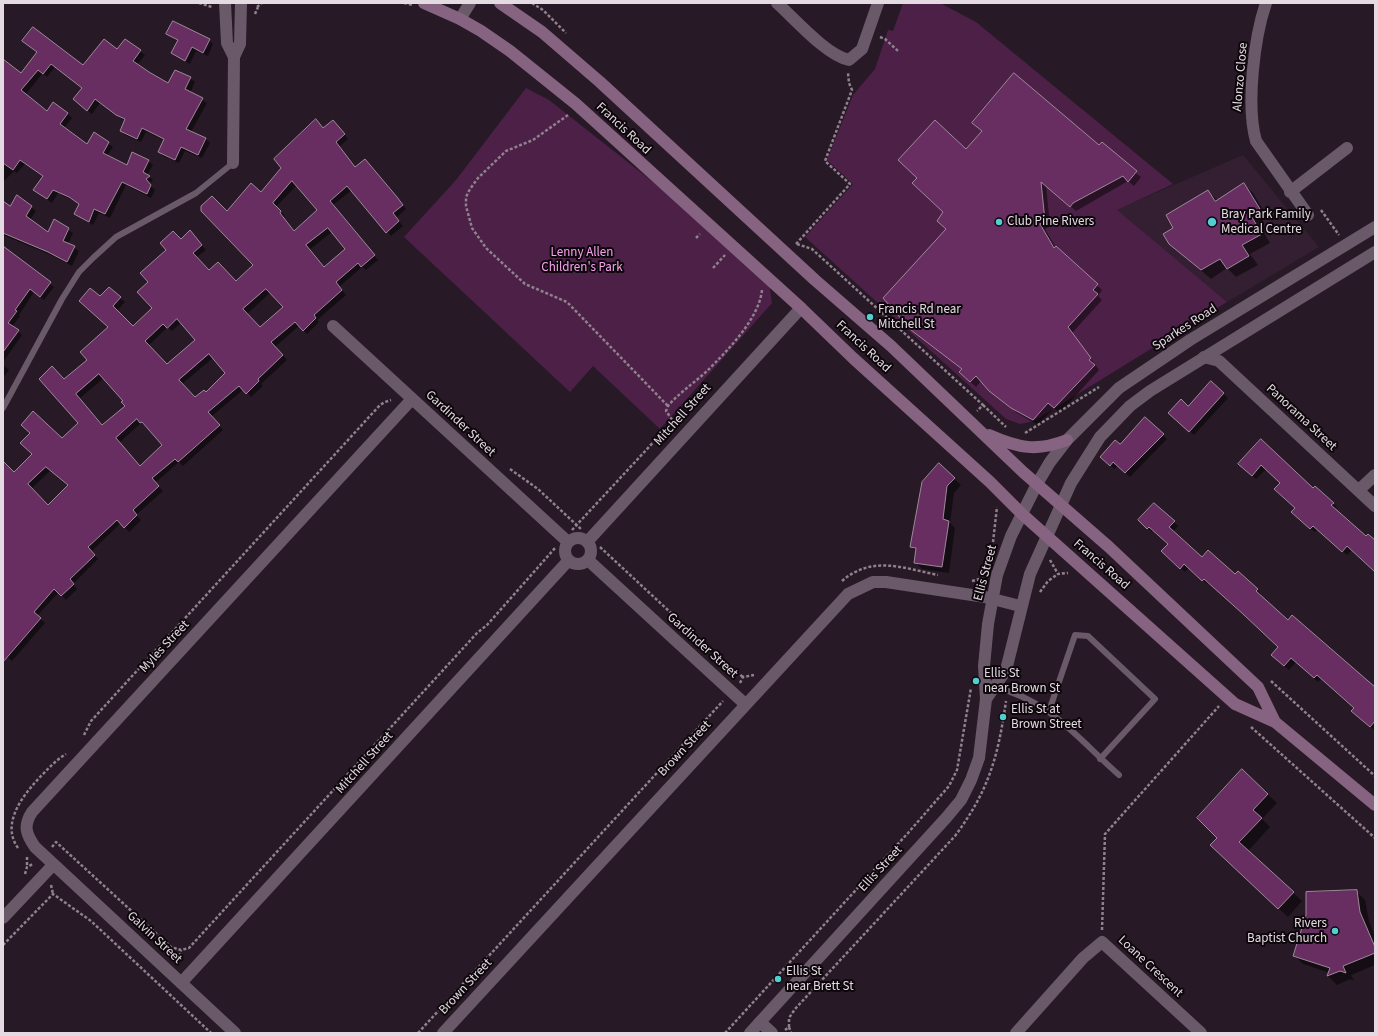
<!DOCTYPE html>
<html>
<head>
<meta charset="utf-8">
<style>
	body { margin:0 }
	#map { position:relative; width:1378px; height:1036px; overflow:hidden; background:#281926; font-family:"Source Sans 3",sans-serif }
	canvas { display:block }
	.frame { position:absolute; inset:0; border:4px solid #e4dae2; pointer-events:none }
</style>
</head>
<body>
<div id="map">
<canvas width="1378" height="1036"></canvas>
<div class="frame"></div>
</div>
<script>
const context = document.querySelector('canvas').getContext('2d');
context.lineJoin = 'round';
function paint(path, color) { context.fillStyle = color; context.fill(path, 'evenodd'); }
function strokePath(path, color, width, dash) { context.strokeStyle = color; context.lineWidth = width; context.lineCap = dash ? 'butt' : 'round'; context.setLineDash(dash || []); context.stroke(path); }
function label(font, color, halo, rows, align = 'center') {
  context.font = font + ' "Source Sans 3",sans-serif'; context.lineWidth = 4; context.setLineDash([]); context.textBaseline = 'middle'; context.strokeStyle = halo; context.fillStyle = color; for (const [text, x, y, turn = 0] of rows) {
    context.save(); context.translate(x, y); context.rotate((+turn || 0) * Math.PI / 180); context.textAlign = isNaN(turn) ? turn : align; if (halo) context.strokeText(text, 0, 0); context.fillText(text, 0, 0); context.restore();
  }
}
paint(new Path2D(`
	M1243,155l76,92 -92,55 -111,-92z`), '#331f31');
paint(new Path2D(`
	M903,3h37l36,19 197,162 -56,26 110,92 -193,119 -14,3 -14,-5 -201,-182 48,-53 -26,-24 26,-65 22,-26 13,-39 5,1z
	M526,88l23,12 109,86 111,96 3,21 -112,126 -67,-63 -23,26 -166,-155 52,-57z`), '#4d2048');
paint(new Path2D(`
	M168,34l41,6 4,4 -5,12 -12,-5 -6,13 -18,-11 6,-12z
	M126,40l19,15 -8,10 32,19 21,-6 5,4 -5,11 17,10 -16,29 15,7 4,4 -8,15 -17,-7 -6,12 -16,-7 -4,-4 5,-12 -18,-8 -5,10 -16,-7 -4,-4 4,-10 -25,-18 -8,11 -14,-11 5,-15 -28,-21 -8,10 -4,-4 -18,22 22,17 6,-9 15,11 4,4 -8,10 24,17 6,-11 19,13 -6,9 20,10 21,-5 5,4 -6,10 6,5 -4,4 6,6 -4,8 -25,-13 -16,33 -11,-5 -6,12 -18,-11 4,-9 -5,-4 -16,-8 -6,10 -13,-9 -4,-4 9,-13 -19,-13 -8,9 -3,-2 -11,11v-121l18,13 17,-21 45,13 35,-15z
	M337,125l11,14 -9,8 17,21 13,-4 37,45 -10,9 7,8 -12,10 -39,-46 -19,15 45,55 -12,10 -4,-3 -23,20 7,8 -29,25 2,2 -12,12 -8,-8 -24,21 12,13 -26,24 2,2 -12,11 -7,-8 -33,28 12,13 -40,36 -4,-4 -24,21 8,8 -27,24 5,5 -12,12 -8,-9 -30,29 7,7 -25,25 4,5 -11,11 -7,-8 -22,24 8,7 -33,38 -9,-8v-184l11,4 48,-34 18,-16 -16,-43 24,-20 22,-32 -10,-30 9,-10 11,10 5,4 -8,9 16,17 21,-20 -5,-26 32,-42 13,-4 12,14 -9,7 12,14 27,12 18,-18 -27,-53 34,-19 62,-64zM297,185l21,25 -24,21 -11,-13 2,-2 -9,-9zM332,232l15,17 -22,20 -16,-19zM271,292l13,15 -24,22 -13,-15zM182,322l15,18 -30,25 -19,-19 20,-19 4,4zM213,358l14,15 -21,20 -11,6 -13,-15zM104,378l21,23 1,6 -24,19 -22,-28zM141,423l5,3 18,19 -24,22 -21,-24zM51,470l18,16 -21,20 -17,-17z
	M978,128l121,19 42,30 -7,9 -6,-5 -52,30 -30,-26 4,41 -5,3 11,19 46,42 -4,6 4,4 -30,33 27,37 -39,43 -6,-5 -16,17 -21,-12 -36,-32 -5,6 -11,-10 -2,-7 -45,-35 29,-106 -3,-17 22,-61 17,-19z
	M1244,185l9,8 15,25 -10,5 12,20 -20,11 8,11 -22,12 -9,-9 -16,11 -42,-36 6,-15 33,-37 10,10z
	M17,196l19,15 -6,9 18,13 6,-12 19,12 -5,11 11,7 -7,15 -19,-10 -50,-21v-33l7,6z
	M3,248l51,39 -10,13 -10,-8 -15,23 1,1 -8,11 -9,23z
	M19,332l3,3 -19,27v-9z
	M3,365l6,5 -6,8z
	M1211,382l17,16 -34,37 -20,-18 14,-10z
	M1163,435l4,4 -37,38 -12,-11 -4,3 -8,-8 14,-15z
	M1261,441l52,48 20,14 4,5 -2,2 31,27 9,5v29l-23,-21 -5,5 -29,-26 -3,3 -19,-16v-8l-15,-25 -15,-14 -10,10 -12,-11z
	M939,465l22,20 -7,8 -4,30 5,5 -6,45 -27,-4 -7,-7 2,-10 -6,-6z
	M1139,520l35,2 4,4 -5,6 29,26 55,32 4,4 -2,2 29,25 87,68v42l-18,-16 -2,-7 -33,-30 -4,4 -22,-20 -7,8 -13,-11 3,-12 -70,-65 -2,2 -18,-16 -4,4 -19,-17 3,-11 -15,-14 -2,2z
	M1242,771l35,32 -15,16 8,8 -22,24 54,50 -14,16 -68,-63 -2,-16z
	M1356,891l9,9 4,21 6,16v28l-24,10 3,6 -4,-2 -13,6 -9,-9 2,-3 -27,-9 -9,-9z`), '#0007');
const building = new Path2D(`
	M173,21l37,18 -7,14 -11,-6 -7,14 -14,-8 7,-13 -12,-6z
	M33,27l50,38 21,-26 13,10 8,-10 16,11 -8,11 16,11 19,11 7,-13 16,7 -6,12 18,9 -17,31 20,9 -8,17 -17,-8 -6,13 -17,-8 6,-13 -22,-11 -5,11 -17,-8 5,-12 -9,-4 -21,-16 -8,12 -14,-12 9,-11 -31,-24 -8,10 -5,-4 -17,20 26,21 6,-9 15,11 -8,11 27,20 7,-12 15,10 -6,11 24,12 5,-13 17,8 -6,12 7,4 -4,3 5,6 -4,9 -25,-12 -17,32 -11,-5 -5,13 -15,-8 5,-10 -10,-7 -16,-7 -6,9 -14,-9 10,-14 -23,-16 -7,10 -10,-7v-104l18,14 16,-21 -15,-11z
	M1014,73l85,72 3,-3 35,29 -9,11 -5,-6 -50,27 -3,4 -29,-25 4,39 -5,3 14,24 2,-2 42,38 -5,6 5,4 -30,33 23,31 -2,2 6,5 -41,43 -6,-5 -15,17 -22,-12 -22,-17 -13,-15 -6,6 -11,-10 3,-3 -51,-39 -28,-32 63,-69 -9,-8 6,-9 -31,-29 5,-5 -19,-18 37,-40 31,29 16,-18 -10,-8z
	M316,119l7,9 10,-8 12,14 -9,8 19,25 10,-8 32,38 6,8 -10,8 6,8 -13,12 -39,-47 -17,15 45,54 -14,12 -3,-4 -22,19 6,8 -28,25 2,3 -13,13 -8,-9 -24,20 12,13 -25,24 1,2 -13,13 -7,-8 -31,26 12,13 -42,37 -3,-3 -23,19 7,8 -26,24 4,5 -13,13 -7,-8 -29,27 7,8 -25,24 4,5 -13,12 -7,-7 -20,23 7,6 -38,44v-201l11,11 18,-18 -12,-11 10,-10 -9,-8 12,-14 29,27 16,-15 -39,-44 13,-13 12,13 23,-19 -7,-8 28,-25 -29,-26 11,-13 10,8 9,-9 12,10 -8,9 20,20 19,-18 -15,-16 11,-10 -8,-9 26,-23 -6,-7 13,-12 8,8 9,-9 12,15 -9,8 16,17 9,-8 18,19 17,-16 -52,-54v-5l11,-10 15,15 24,-28 10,9 20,-24 -7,-9zM292,181l25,29 -23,21 -14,-18 1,-2 -8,-8zM328,228l17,21 -21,18 -18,-22zM266,289l17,18 -23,20 -17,-18zM177,319l18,21 -28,24 -22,-23 18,-17 4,4zM209,354l16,19 -19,19 -2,-2 -9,7 -16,-17zM99,374l24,27 -2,1 4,4 -23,19 -26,-31zM137,419l3,4 2,-1 20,23 -22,21 -24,-28zM46,467l22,18 -20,20 -20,-21z
	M1244,183l16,26 -10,5 12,20 -20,11 7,11 -22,13 -7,-10 -19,11 -32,-26 -6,-10 10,-6 -7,-13 42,-25 7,11z
	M17,195l15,11 -6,10 22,16 6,-13 15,9 -6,13 12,5 -8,16 -19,-10 -45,-19v-32l7,5z
	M3,246l48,36 -11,15 -10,-8 -15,21 2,1 -9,12 11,7 -16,22z
	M1211,381l13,12 -35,39 -21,-19 13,-14 7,7z
	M1145,417l19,17 -39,39 -12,-11 -3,4 -10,-9 15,-17 5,4z
	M1261,439l52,49 2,-2 19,17 -3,2 35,31 2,-2 7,6v32l-28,-26 -5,6 -29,-26 -3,3 -19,-17 4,-4 -21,-19 6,-6 -19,-18 -9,11 -14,-12z
	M939,463l16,15 -8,8 -4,33 6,2 -7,46 -28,-4 2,-15 -6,-1 12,-65z
	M1154,503l21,18 -6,6 33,30 6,-7 27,24 3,-3 20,18 -2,2 32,29 4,-5 83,72v34l-5,6 -19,-16 3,-3 -37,-33 -3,3 -23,-20 -7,8 -13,-11 7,-8 -35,-33 -39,-35 -2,2 -18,-17 -4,5 -19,-18 7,-7 -19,-17 -2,2 -9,-9z
	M1242,769l26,25 -15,16 9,8 -23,24 55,50 -16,17 -68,-64 7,-7 -20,-20z
	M1357,890l3,22 15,35v6l-32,13 3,7 -6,-2 -13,5 3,-8 -37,-12 13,-41v-23z`);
paint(building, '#682e62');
strokePath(building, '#9c8999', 1);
strokePath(new Path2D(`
	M199,3l13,4
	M404,3l9,2
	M532,3l11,7 23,23
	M257,7l5,-4
	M255,14l3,-7
	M880,37l5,2 13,12
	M568,115l-35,25 -27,11 -28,27 -8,11 -4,8v9l6,22 14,20 39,36 42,18 101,104
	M1321,210l18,25
	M696,238l4,-4
	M796,244l54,-60 -25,-23 27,-71 -3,-7 -1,-10
	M797,244l15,5 171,156 -6,6
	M713,268l12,-13
	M983,405l23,22
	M1025,433l74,-46
	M510,469l28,20 44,41
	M572,530l101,-109 -7,-10 2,-5c11,-13 26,-23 39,-35 20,-20 52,-52 55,-81
	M993,542l4,-35
	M600,547l126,117 17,13
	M1050,560l8,14 10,-1
	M842,581c30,-26 61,-13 96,-6
	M972,581l11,-3
	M1040,592l8,-11 10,-7
	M1271,681l104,95
	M740,683l3,-6 11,-2
	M1251,727l124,111
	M84,735l7,-14 289,-316 5,-3 6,-2
	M52,847l4,-5 115,105 10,3 8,-2 288,-315 10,-8 68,-77
	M18,848c-18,-25 6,-54 23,-72 8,-8 15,-16 25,-22
	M27,857v10
	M25,874l2,-7 6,-3
	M51,885l2,9
	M1102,930l3,-96 114,-128
	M3,945l50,-51 38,27 120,112
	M178,961l3,-11
	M789,1027l2,6
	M785,1030l4,-3v-9l6,-9 160,-173c34,-46 43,-79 51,-135
	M418,1033l305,-332
	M725,1033l183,-200 41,-47 8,-16 14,-82`), '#8f828d', 2.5, [3, 2]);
strokePath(new Path2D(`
	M3,408l59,-109 17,-27 14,-14 23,-21 80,-44 37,-30
	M994,687c56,13 84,52 125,88
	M1049,711l26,-76 13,1 67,63 -55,60`), '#6a5968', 6);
strokePath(new Path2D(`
	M225,3l2,40 7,14 -1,106
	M777,3c18,16 49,52 72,57l13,-11 16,-46
	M1266,3c-12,35 -20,103 -10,138l52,74
	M460,19l10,-16
	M234,57l6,-13 1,-41
	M1290,192l57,-44
	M333,326l235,216
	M1204,357l15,4 156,145
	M1359,490l16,-15
	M565 551a13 13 0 1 1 26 0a13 13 0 1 1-26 0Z
	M587,542l214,-234
	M588,560l157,144
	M3,918l50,-53
	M181,983l387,-422
	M760,1022l12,11
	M235,1033l-200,-186c-9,-13 -12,-21 -3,-35l380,-413
	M443,1033l405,-439 25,-12h13l99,15 35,9
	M1016,1033l67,-75 19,-16 99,91`), '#6a5968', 12);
strokePath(new Path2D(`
	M986,699l20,-29 24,-96 41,-91 29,-46 30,-31 20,-15 225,-139
	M750,1033l196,-215 15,-18 10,-20 8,-22 7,-59 -2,-33 4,-42 9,-49 14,-39 26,-52 13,-22 17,-22 52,-52 71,-48 185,-113`), '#6a5968', 12);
strokePath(new Path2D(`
	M424,3l36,16 21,12 29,20 66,53 225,204 52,50 137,124 32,32 213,190 40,18 100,83
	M500,3l42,29 58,50 215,198 76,66 132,126 86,75 149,140 17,35
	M989,435c29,13 48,17 78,5`), '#856381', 12);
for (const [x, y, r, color] of [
	[999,222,4,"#52cdd0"],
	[1212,222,5,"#52cdd0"],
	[870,317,4,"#52cdd0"],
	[976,681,4,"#52cdd0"],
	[1003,717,4,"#52cdd0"],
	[1335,931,4,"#52cdd0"],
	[778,979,4,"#52cdd0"]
]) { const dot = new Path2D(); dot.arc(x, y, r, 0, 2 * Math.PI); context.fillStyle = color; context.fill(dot); strokePath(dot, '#0d070c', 1.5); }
label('13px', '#e4dae2', '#0d070c', [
	["Alonzo Close",1241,77,-85],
	["Francis Road",623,129,43],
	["Sparkes Road",1185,328,-33],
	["Francis Road",863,347,43],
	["Mitchell Street",683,415,-48],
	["Panorama Street",1301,418,43],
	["Gardinder Street",460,424,43],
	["Francis Road",1101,565,41],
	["Ellis Street",986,573,-75],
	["Gardinder Street",702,646,42],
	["Myles Street",165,647,-47],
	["Brown Street",685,749,-47],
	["Mitchell Street",365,763,-48],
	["Ellis Street",881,869,-47],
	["Galvin Street",154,938,43],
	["Loane Crescent",1150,967,43],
	["Brown Street",466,987,-47]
]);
label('13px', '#e4dae2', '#0d070c', [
	["Bray Park Family",1221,215],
	["Medical Centre",1221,230],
	["Club Pine Rivers",1007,222],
	["Francis Rd near",878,310],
	["Mitchell St",878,325],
	["Ellis St",984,674],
	["near Brown St",984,689],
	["Ellis St at",1011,710],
	["Brown Street",1011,725],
	["Rivers",1327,924,"right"],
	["Baptist Church",1327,939,"right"],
	["Ellis St",786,972],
	["near Brett St",786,987]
], 'left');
label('13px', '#f8a3ee', '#0d070c', [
	["Lenny Allen",582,253],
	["Children's Park",582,268]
]);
</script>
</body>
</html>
